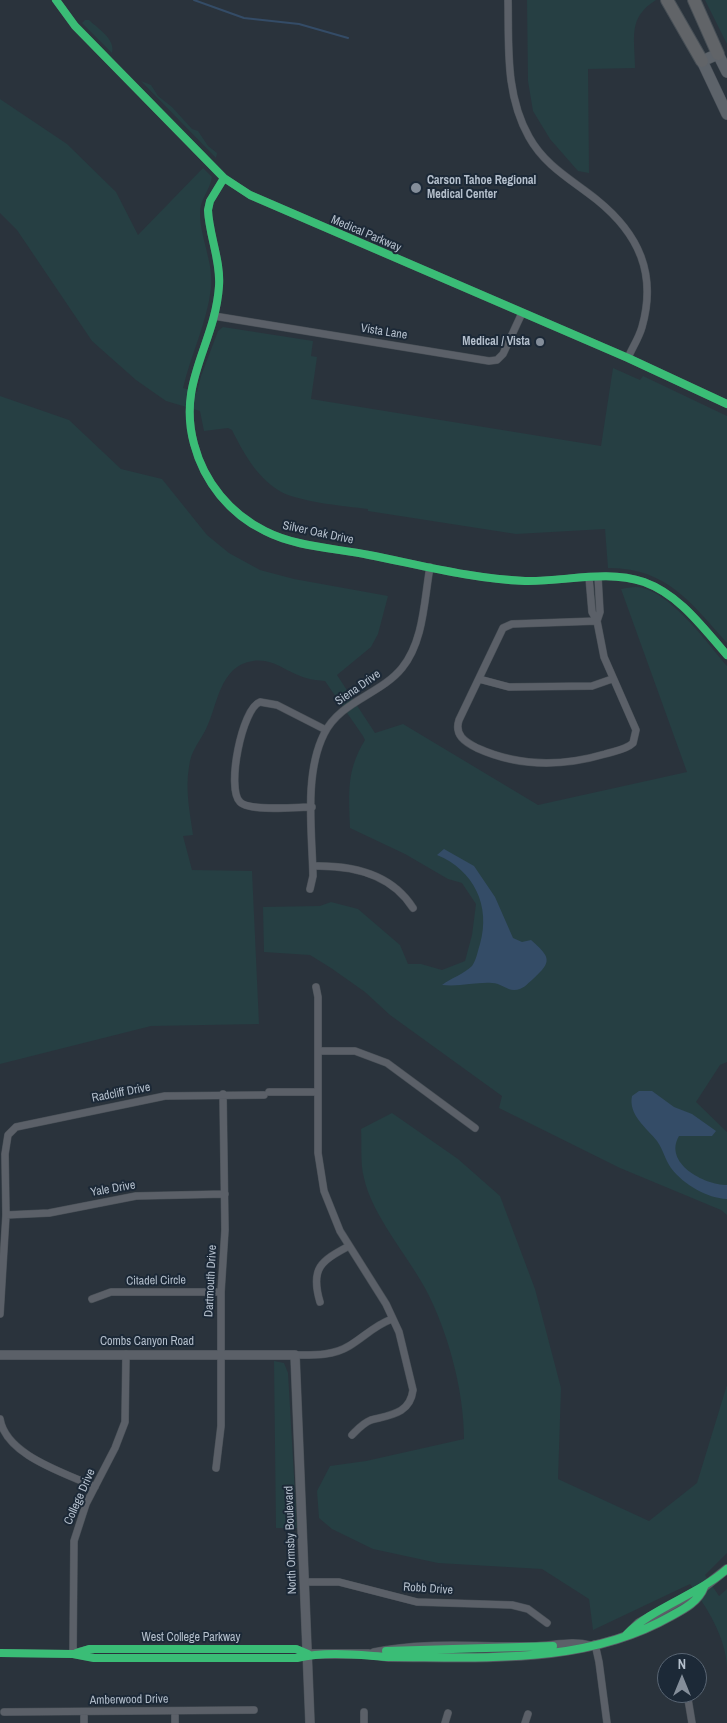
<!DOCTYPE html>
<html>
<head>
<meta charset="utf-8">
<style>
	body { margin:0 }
	#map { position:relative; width:727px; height:1723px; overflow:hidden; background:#2a333c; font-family:"Archivo Narrow",sans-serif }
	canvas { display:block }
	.north { position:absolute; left:657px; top:1653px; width:50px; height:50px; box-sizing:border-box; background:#1c2937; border:1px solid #596573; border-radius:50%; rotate:0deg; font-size:14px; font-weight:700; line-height:20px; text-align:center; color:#b4bfcc }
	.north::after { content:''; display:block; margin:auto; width:18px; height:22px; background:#848e9a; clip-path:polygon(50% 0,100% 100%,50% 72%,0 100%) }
</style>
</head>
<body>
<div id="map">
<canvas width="727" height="1723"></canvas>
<div class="north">N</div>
</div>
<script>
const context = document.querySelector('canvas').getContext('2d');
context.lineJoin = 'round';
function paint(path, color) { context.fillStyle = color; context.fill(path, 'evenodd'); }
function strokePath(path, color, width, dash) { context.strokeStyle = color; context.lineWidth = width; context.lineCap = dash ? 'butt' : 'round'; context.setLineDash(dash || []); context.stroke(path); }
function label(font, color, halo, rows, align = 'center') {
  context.font = font + ' "Archivo Narrow",sans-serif'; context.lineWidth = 4; context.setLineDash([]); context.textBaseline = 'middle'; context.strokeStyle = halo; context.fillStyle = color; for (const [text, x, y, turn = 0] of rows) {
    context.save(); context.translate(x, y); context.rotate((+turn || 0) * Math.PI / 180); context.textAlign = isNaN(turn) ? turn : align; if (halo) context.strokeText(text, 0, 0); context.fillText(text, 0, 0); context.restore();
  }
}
paint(new Path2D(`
	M527,0h129c-29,18 -21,38 -21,68l-47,1 1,104 -11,-2 -28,-32 -17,-28 -5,-30z
	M705,0h22v44z
	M85,20h4c8,8 27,19 23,33l-30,-30z
	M141,81l10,4 7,11 14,11 20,22 6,2 10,15 9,7 -1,5z
	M0,99l67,45 49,48 22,43 65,-67 9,9c-2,13 -12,22 -12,36 0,25 14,50 11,75 -4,35 -20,66 -28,100l14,4 4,-16 17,-45 5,-4 90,14 -2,15 6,1 -6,42 290,47 12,-78 27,12 3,-4 84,40v227c-35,-39 -61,-76 -119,-75l-3,-39 -89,5 -148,-23v-2c-23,-3 -72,-7 -90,-19 -22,-14 -35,-38 -46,-60l-4,-2 -24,3 -4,-20 -34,-10 -30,-21 -44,-39 -75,-111 -17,-17z
	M0,396l69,24 52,49 41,10 45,56 22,18 31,17 34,9 94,17 -10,38 -7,13 -34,28 38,58 28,-9 135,81 149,-33 -66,-183c5,-1 10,-2 15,-2 32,1 72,57 91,79v396l-7,3 -24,37 31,30v83l-6,-5 -101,-42 -121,-60 3,-12 -112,-81 -25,-23 -34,-24 -21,-13 -46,-3 -1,-45 57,-1 11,-4 27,7 42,36 8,19h13l21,6 23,-9 7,-26 4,-31 -14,-21 -14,-4 -43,-25 -55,-26c-1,-35 -4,-57 15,-88l-2,-4 -38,-55c-6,-1 -13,-1 -19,-3 -19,-5 -32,-20 -53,-17 -34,5 -35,44 -47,68 -7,14 -15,21 -17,38 -4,23 1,46 4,68l-10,1 9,34 60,1 7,153 -108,2 -151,38z
	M392,1113l66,46 42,37 35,93 26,99 -3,91 91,42 48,-38 30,-98v168l-22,22 14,21 8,-7v79c-1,-31 -20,-60 -37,-84l-97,46 -4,-31 -47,-30 -104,-6 -65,-14 -41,-20 -13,-11 -2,-27 13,-25 36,-5 98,-22c0,-48 -16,-108 -39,-151 -18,-33 -53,-73 -61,-110 -4,-15 -2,-34 -3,-49z
	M274,1361l10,2 4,10 9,155h-21z`), '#263f43');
paint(new Path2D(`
	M444,849l30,17 21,31 18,41 9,4 9,-2c19,17 22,21 2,39 -6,5 -10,11 -19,11 -7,0 -14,-7 -22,-7 -17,-1 -32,4 -50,2 9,-7 22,-11 30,-19 4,-5 6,-16 8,-22 11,-38 -6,-74 -43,-89z
	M639,1091h13l22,16 18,7 24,17 -4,5h-33c-16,27 25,49 48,49v14c-20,-1 -43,-14 -56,-31 -6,-8 -8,-19 -14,-27 -10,-13 -29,-26 -25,-45z`), '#344c67');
strokePath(new Path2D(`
	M194,0l50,18 55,6 49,14`), '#344c67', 2);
const minor = new Path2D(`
	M56,0l19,26 149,152 26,17 378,163 99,46
	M508,0c1,47 -3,94 21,137 16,29 43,43 68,63 42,34 60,74 45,127 -3,11 -10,21 -14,31
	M224,178l-14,23 -2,9c1,25 13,51 11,76 -4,59 -42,95 -25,158 10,38 36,70 71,87 31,16 70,17 104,24 51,10 104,24 156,26 40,1 81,-12 119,1 36,13 59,46 83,73
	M214,316l275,45 8,-1 6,-6 19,-41
	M589,577l3,35 5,9 7,36 32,73 -3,13c-7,7 -19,8 -28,11 -44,13 -86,13 -128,-6 -12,-6 -23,-13 -18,-28l44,-92 9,-4 85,-3
	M597,621l3,-9 -2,-35
	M479,679l30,8 83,-1 20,-7
	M312,807c-15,0 -62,5 -72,-5 -14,-13 2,-94 20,-100l17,3 49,25
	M313,866c38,-1 78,7 100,42
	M310,889l3,-13c-1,-45 -9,-102 11,-142 16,-33 56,-39 78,-66 22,-27 22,-68 28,-101
	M316,987l2,10v156l6,38 16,40 46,73 13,28 14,58c-3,24 -23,25 -42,30 -8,3 -13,9 -19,15
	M318,1051h37l32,12 88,65
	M269,1092h49
	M6,1215l43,-2 87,-17 89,-2
	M92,1299l19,-7h110
	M320,1302c-10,-34 1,-41 29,-56
	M0,1314l6,-99 -1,-61 3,-19 8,-8 149,-31 99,-1
	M295,1355c18,0 38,1 54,-9 15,-9 26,-21 43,-27
	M0,1419c6,37 66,54 95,68
	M216,1468l5,-42v-134l4,-62 -2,-136
	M306,1582h33l78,20 95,3 16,4 19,14
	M595,1644l4,18 8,61
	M0,1653l73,1 21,4h203l11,-4
	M74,1653l15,-4h207l12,5
	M73,1654l1,-113 12,-37 29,-56 10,-26 1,-68
	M685,1662v1
	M687,1693l5,30
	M175,1711v12
	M4,1712l250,-2
	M84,1723v-11
	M364,1723v-11
	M445,1723l3,-10
	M525,1723l3,-9`);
const tertiary = new Path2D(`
	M0,1355h295l15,368
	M627,1635l12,-12 65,-36 23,-18
	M374,1653c51,-11 106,-5 158,-6 20,0 39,-6 58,-1
	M308,1654h60l21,3c95,0 196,8 282,-41 13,-7 27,-14 33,-29`);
const primary = new Path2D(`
	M727,72l-9,-18 -16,7 25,53`);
const motorway = new Path2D(`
	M667,0l35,61
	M694,0l24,54`);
strokePath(minor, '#484f56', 8);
strokePath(tertiary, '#484f56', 10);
strokePath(primary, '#484f57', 12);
strokePath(motorway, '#474f56', 14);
strokePath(minor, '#5b6068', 7);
strokePath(tertiary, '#5b6068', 9);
strokePath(primary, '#5d636a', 11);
strokePath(motorway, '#616468', 12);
strokePath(new Path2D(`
	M56,0l19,26 149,152 26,17 378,163 99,46
	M224,178l-14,23 -2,9c1,25 13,51 11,76 -4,59 -42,95 -25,158 10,38 36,70 71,87 31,16 70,17 104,24 51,10 104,24 156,26 40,1 81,-12 119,1 36,13 59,46 83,73
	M626,1635c25,-27 72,-40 101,-66
	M386,1651l167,-5
	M0,1653l73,1 21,4h203c31,-7 60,-3 92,-1 95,0 196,8 282,-41 13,-7 27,-14 33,-29
	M76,1653l13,-4h207l12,5`), '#3abd76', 8);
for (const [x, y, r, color] of [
	[416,188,6,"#848e9a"],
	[540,342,5,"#848e9a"]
]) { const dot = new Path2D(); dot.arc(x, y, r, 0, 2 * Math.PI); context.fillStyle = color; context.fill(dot); strokePath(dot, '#1c2937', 2); }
label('bold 12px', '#b4bfcc', '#1c2937', [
	["Carson Tahoe Regional",427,181],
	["Medical Center",427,195],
	["Medical / Vista",530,342,"right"]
], 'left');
label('12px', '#b4bfcc', '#1c2937', [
	["Medical Parkway",366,234,23],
	["Vista Lane",384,332,9],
	["Silver Oak Drive",318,533,12],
	["Siena Drive",358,688,-35],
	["Radcliff Drive",121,1093,-11],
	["Yale Drive",113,1189,-10],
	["Citadel Circle",156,1281,-1],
	["Dartmouth Drive",211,1281,-87],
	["Combs Canyon Road",147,1342],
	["College Drive",80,1497,-66],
	["North Ormsby Boulevard",291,1540,-92],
	["Robb Drive",428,1589,4],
	["West College Parkway",191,1638],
	["Amberwood Drive",129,1700,-1]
]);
</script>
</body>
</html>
